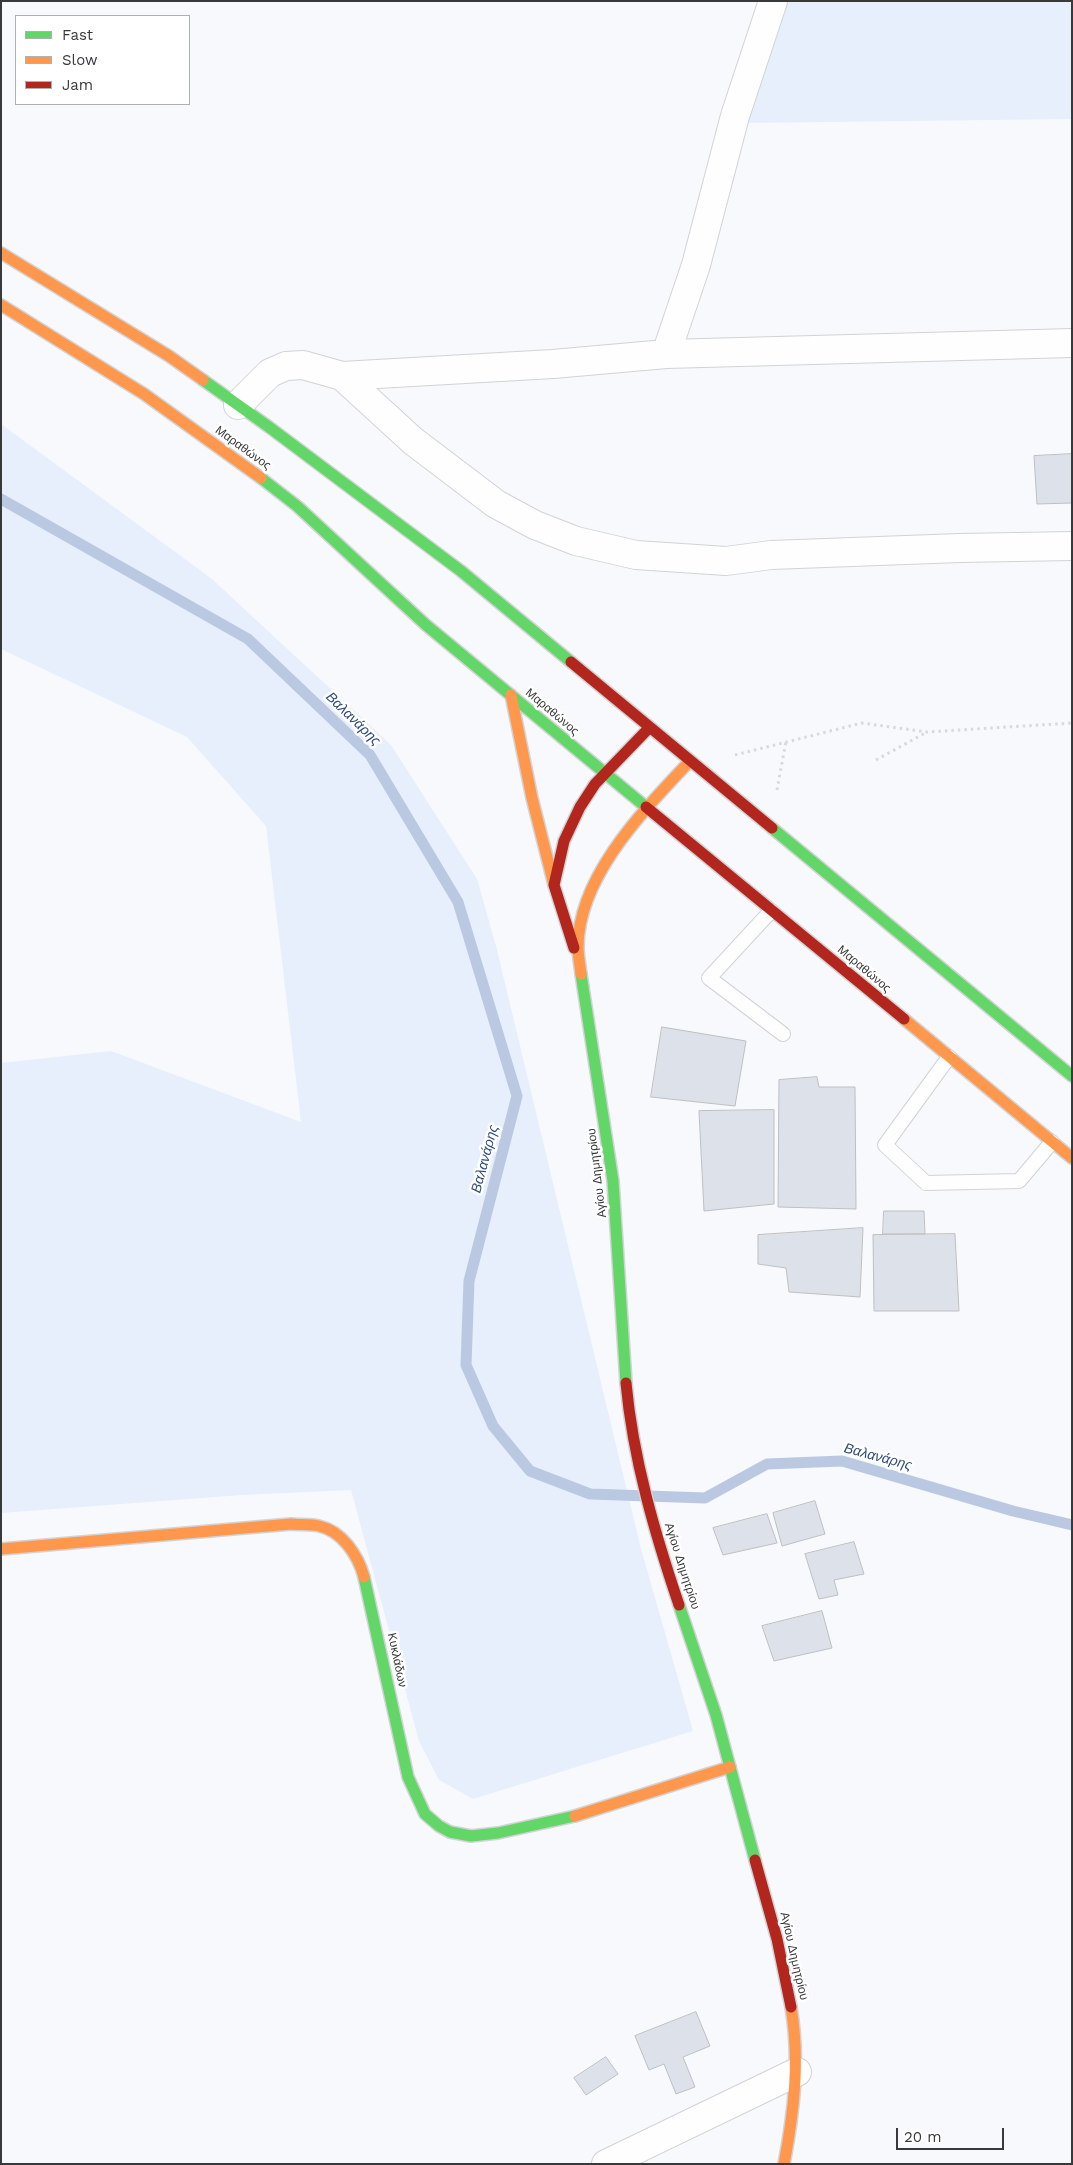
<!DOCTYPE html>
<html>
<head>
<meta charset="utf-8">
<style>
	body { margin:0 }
	#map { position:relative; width:1073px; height:2165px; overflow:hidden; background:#f7f9fc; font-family:"Work Sans",sans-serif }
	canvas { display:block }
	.frame { position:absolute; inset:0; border:2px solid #38393b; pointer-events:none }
	.legend { position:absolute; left:15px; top:15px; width:175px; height:90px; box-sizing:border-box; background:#fff; border:1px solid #afb0b1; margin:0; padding:6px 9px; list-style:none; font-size:15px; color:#38393b }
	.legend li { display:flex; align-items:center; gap:10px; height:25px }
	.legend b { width:25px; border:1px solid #afb0b1 }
	.scale { position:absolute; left:896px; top:2128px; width:108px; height:22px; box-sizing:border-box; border:2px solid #38393b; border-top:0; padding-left:6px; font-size:15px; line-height:18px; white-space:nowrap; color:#38393b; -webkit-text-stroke:4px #fff; paint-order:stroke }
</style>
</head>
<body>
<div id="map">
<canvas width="1073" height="2165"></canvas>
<div class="frame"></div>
<ul class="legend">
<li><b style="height:6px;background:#63d668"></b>Fast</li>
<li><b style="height:6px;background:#ff974d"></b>Slow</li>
<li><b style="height:6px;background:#b3261e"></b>Jam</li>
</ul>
<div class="scale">20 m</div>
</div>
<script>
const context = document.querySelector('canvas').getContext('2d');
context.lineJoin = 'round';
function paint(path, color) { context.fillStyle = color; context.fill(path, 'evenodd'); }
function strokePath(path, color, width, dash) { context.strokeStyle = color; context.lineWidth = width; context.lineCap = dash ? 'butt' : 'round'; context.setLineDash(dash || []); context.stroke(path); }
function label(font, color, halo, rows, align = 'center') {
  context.font = font + ' "Work Sans",sans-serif'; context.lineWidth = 5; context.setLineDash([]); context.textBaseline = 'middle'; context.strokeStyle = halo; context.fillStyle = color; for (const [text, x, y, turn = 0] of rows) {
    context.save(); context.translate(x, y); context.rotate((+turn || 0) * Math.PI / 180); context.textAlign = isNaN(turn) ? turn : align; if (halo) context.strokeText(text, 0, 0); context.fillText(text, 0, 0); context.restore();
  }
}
paint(new Path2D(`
	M782,1h290v118l-327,4z
	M1,424l211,155 179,166 86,134 19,67 145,603 52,182 -220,68 -34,-19 -20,-39 -68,-251 -109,5 -241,18v-450l110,-12 190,71 -35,-296 -79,-89 -186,-88z`), '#e7effc');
strokePath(new Path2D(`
	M1,499l247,140 122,116 88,147 59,194 -48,185 -3,84 27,61 37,45 60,23 115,4 62,-34 75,-3 171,50 59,14`), '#bac9e1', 11);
const building = new Path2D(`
	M1072,454v49l-35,1 -3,-48z
	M662,1027l84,14 -11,65 -84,-9z
	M817,1077l2,10h36l1,122 -78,-2 1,-127z
	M774,1110v94l-70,7 -5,-100z
	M884,1211h40l1,23h-42z
	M863,1228l-3,69 -71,-5 -3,-24 -28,-4v-29z
	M955,1234l4,77h-85l-1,-76z
	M815,1501l10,33 -43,12 -9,-33z
	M767,1514l10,29 -54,12 -10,-27z
	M854,1542l10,32 -30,6 4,15 -19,4 -14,-45z
	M822,1611l10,37 -58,13 -12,-35z
	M696,2012l14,34 -27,11 12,30 -19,7 -12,-30 -15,6 -14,-34z
	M606,2057l12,17 -32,21 -12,-17z`);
paint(building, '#dde2ea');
strokePath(building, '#bebfc1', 1);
const lane = new Path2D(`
	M771,911l-62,67 74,56
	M949,1057l-64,88 41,38 93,-2 33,-39`);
const street = new Path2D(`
	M666,354l30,-89 39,-149 38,-115
	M342,376l71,65 83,63 39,21 41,16 60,14 90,6 45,-6 189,-7 112,-2
	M238,405l32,-32 16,-7 17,-1 39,11 211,-12 113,-10 406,-11
	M606,2164l191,-92`);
const fast = new Path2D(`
	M203,380l66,47 192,144 110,91
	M261,478l36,28 129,119 220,182
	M772,828l300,248
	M581,974l32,207 13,202
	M364,1577l44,200 17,37 14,12 11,6 21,4 27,-3 77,-17
	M679,1605l37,110 39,145`);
const slow = new Path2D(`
	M1,253l168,103 34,24
	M1,305l143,89 117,84
	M511,695l21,103 22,87
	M581,974c-1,-9 -3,-18 -3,-27 0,-71 67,-138 112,-186
	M904,1019l168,139
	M1,1549l290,-25c9,1 19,0 28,2 23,5 39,29 45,51
	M575,1816l155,-49
	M784,2164c10,-52 16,-104 7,-157`);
const jam = new Path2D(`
	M571,662l201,166
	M646,807l258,212
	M574,948l-20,-63 10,-44 16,-34 15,-23 54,-56
	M626,1383c7,76 29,151 53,222
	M755,1860l22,79 14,68`);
strokePath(lane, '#d2d3d5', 16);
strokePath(street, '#d2d3d5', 30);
strokePath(fast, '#d2d3d5', 14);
strokePath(slow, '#d2d3d5', 14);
strokePath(jam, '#d2d3d5', 14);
strokePath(new Path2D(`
	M735,755l127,-32 65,9 145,-9
	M876,760l51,-28
	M777,790l9,-49`), '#d8d9d9', 3, [2.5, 4]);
strokePath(lane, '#fefeff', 14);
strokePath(street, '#fefeff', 28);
strokePath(fast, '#63d668', 11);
strokePath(slow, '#ff974d', 11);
strokePath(jam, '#b3261e', 11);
label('12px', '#38393b', '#fff', [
	["Μαραθώνος",243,448,36],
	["Μαραθώνος",552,712,40],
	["Μαραθώνος",864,969,40],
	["Αγίου Δημητρίου",597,1173,-97],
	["Αγίου Δημητρίου",682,1566,72],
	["Κυκλάδων",397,1660,78],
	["Αγίου Δημητρίου",794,1956,77]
]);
label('italic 14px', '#314c79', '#fff', [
	["Βαλανάρης",353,719,44],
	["Βαλανάρης",485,1159,-75],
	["Βαλανάρης",878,1457,15]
]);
</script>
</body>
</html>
